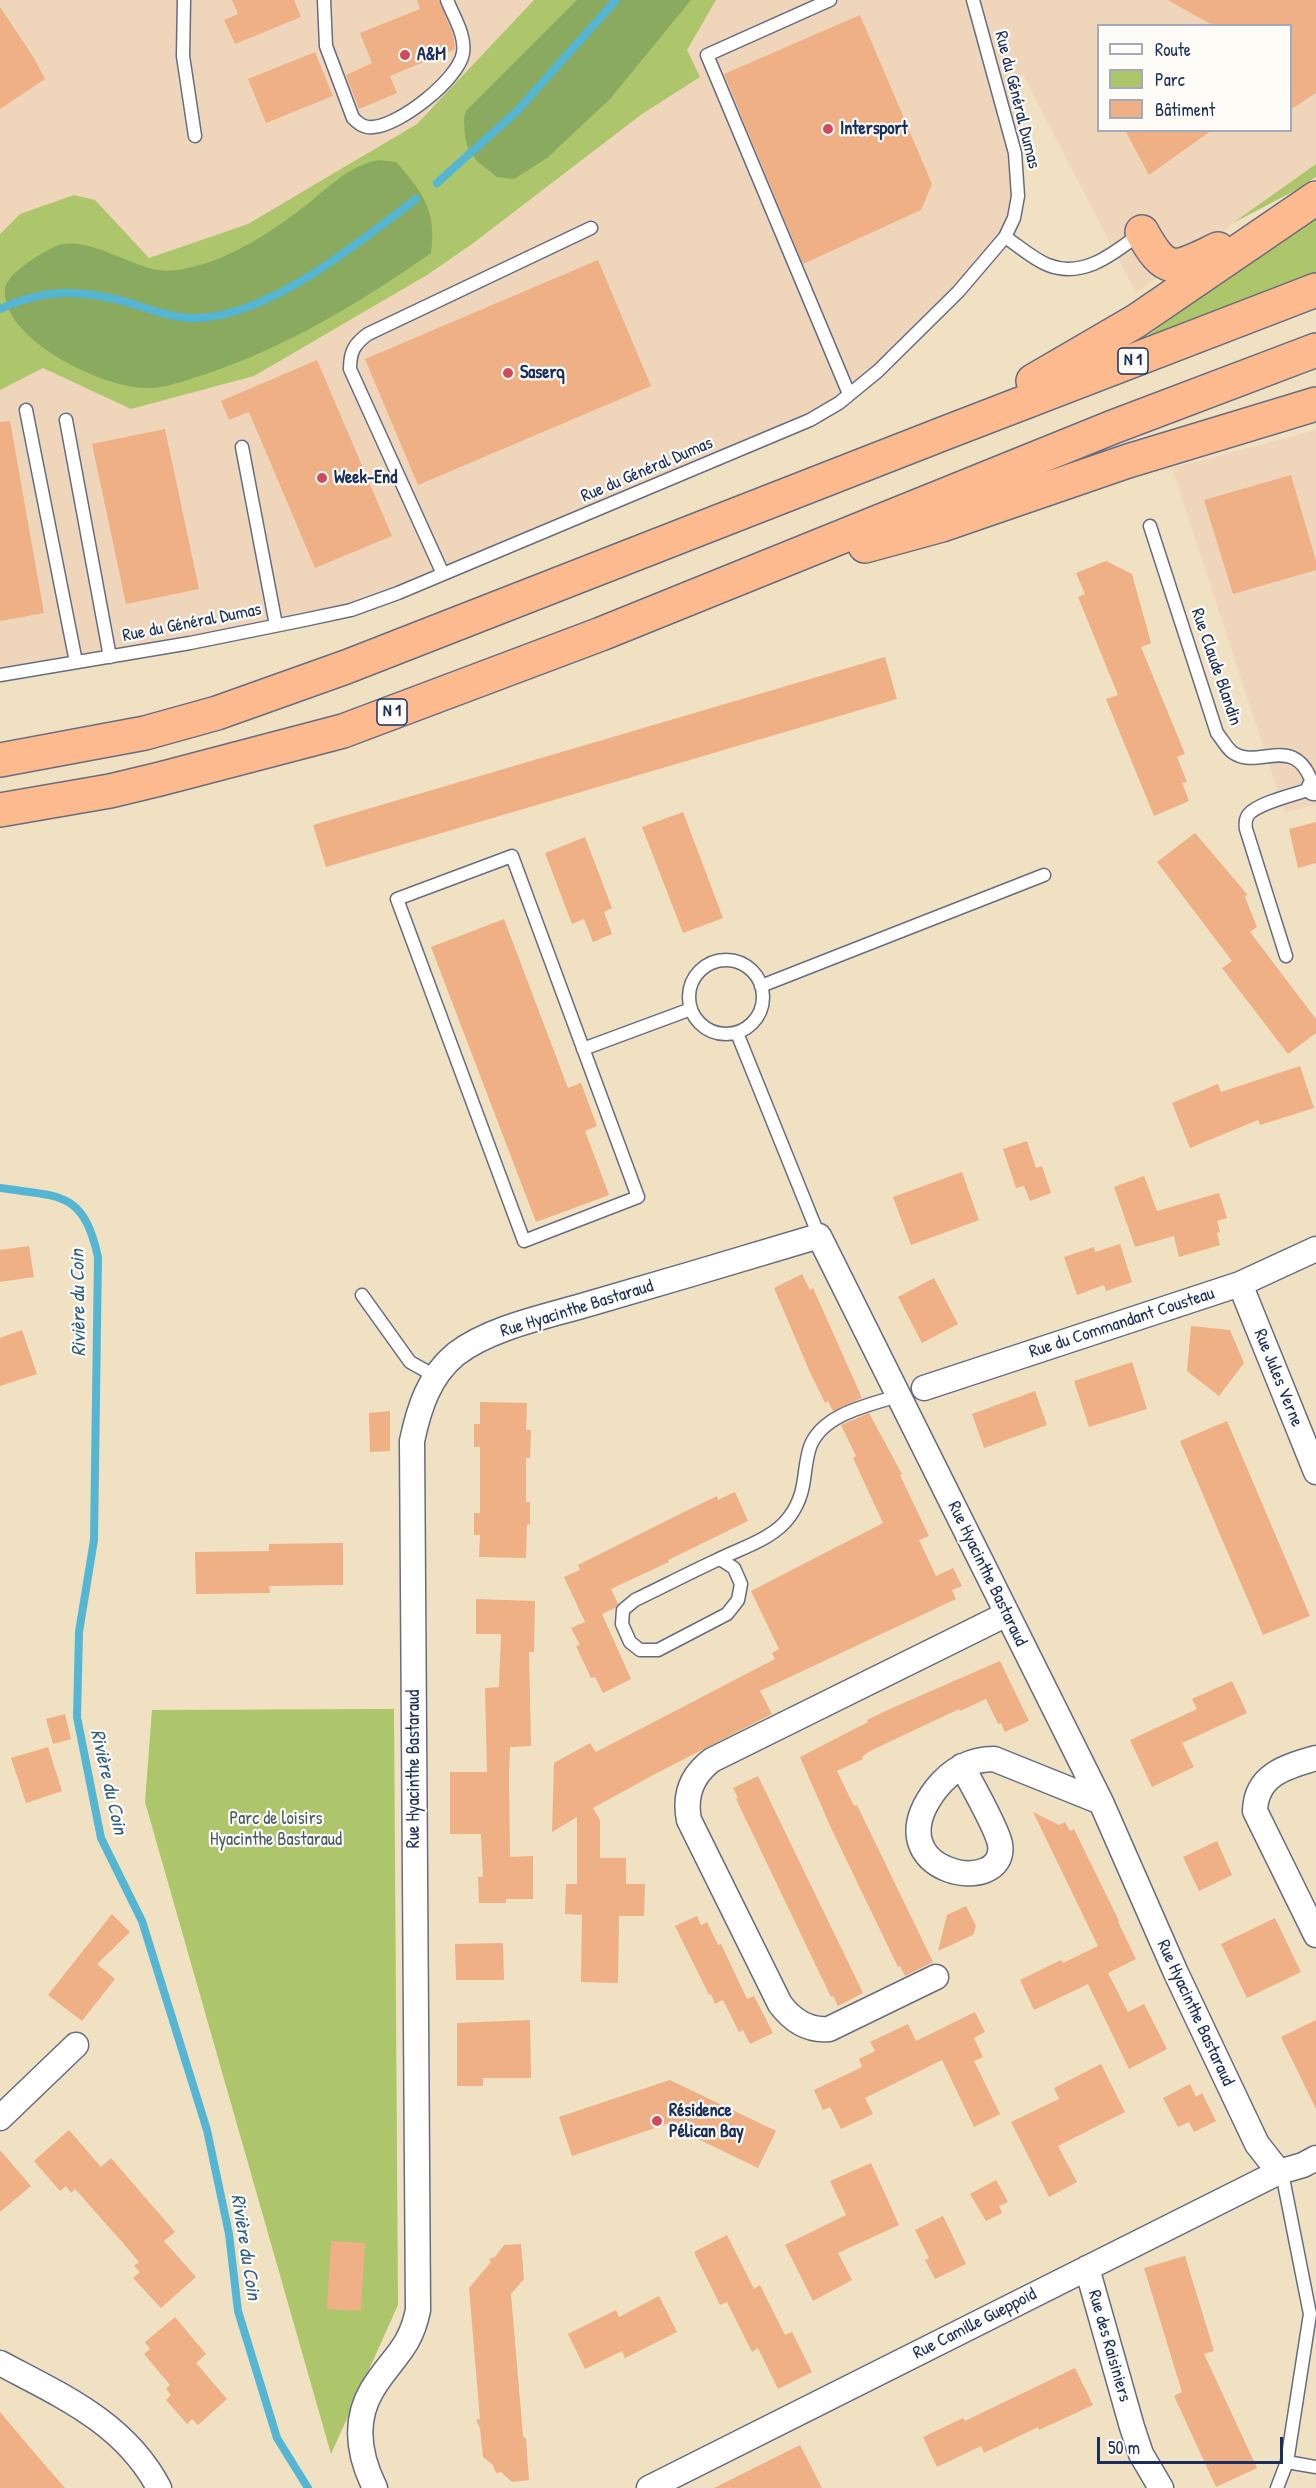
<!DOCTYPE html>
<html>
<head>
<meta charset="utf-8">
<style>
	body { margin:0 }
	#map { position:relative; width:1316px; height:2488px; overflow:hidden; background:#f0e1c3; font-family:"Patrick Hand",sans-serif }
	canvas { display:block }
	.legend { position:absolute; left:1097px; top:24px; width:195px; height:108px; box-sizing:border-box; background:#fdfcf7; border:2px solid #a3aaba; margin:0; padding:8px 10px; list-style:none; font-size:18px; color:#1b2f5e }
	.legend li { display:flex; align-items:center; gap:12px; height:30px }
	.legend b { width:30px; border:2px solid #a3aaba }
	.scale { position:absolute; left:1097px; top:2437px; width:186px; height:27px; box-sizing:border-box; border:3px solid #1b2f5e; border-top:0; padding-left:8px; font-size:18px; line-height:21px; white-space:nowrap; color:#1b2f5e; -webkit-text-stroke:4px #fdfcf7; paint-order:stroke }
</style>
</head>
<body>
<div id="map">
<canvas width="1316" height="2488"></canvas>
<ul class="legend">
<li><b style="height:8px;background:#fff"></b>Route</li>
<li><b style="height:16px;background:#adc56b"></b>Parc</li>
<li><b style="height:16px;background:#eeb084"></b>Bâtiment</li>
</ul>
<div class="scale">50 m</div>
</div>
<script>
const context = document.querySelector('canvas').getContext('2d');
context.lineJoin = 'round';
function paint(path, color) { context.fillStyle = color; context.fill(path, 'evenodd'); }
function strokePath(path, color, width, dash) { context.strokeStyle = color; context.lineWidth = width; context.lineCap = dash ? 'butt' : 'round'; context.setLineDash(dash || []); context.stroke(path); }
function label(font, color, halo, rows, align = 'center') {
  context.font = font + ' "Patrick Hand",sans-serif'; context.lineWidth = 4.5; context.setLineDash([]); context.textBaseline = 'middle'; context.strokeStyle = halo; context.fillStyle = color; for (const [text, x, y, turn = 0] of rows) {
    context.save(); context.translate(x, y); context.rotate((+turn || 0) * Math.PI / 180); context.textAlign = isNaN(turn) ? turn : align; if (halo) context.strokeText(text, 0, 0); context.fillText(text, 0, 0); context.restore();
  }
}
paint(new Path2D(`
	M0,0h1316v164l-180,129 -114,-220 -4,99 -10,48 -38,55 -131,128 -488,207 -351,65zM1098,26h192v104h-192z
	M1316,430v374l-31,9 -113,-345z`), '#efd6bb');
paint(new Path2D(`
	M534,0h182l-29,50 13,27 -58,37 -170,130 -45,31 -173,101 -123,33 -88,-41 -43,22v-156l20,-20 54,-19 21,5 54,58 99,-34 169,-100z
	M1316,164v13l-22,14 -61,32z
	M1316,214v58l-190,79z
	M394,1709l4,596 -67,149 -186,-652 7,-92z`), '#adc56b');
paint(new Path2D(`
	M577,0h114l-81,99 -63,59 -33,21 -17,-2 -20,-16 -9,-13 -3,-11 -1,-19 2,-7z
	M379,160l17,2c27,30 41,50 35,91 -71,50 -148,96 -231,123 -17,5 -37,13 -55,12 -40,0 -145,-48 -140,-100 3,-15 36,-35 49,-41 28,-14 74,18 103,23 15,3 36,-3 50,-7 32,-11 64,-31 90,-51 27,-19 48,-46 82,-52z`), '#8aaa5f');
strokePath(new Path2D(`
	M437,183l79,-71 100,-112
	M0,309c46,-22 85,-19 133,-5 21,7 44,15 66,14 74,-4 160,-76 217,-119
	M0,1188c60,9 83,2 98,69l-4,283 -15,92 -2,85 24,121 41,83 65,209 22,104 9,77 39,127 31,50`), '#54b6d3', 8);
paint(new Path2D(`
	M232,0h62l7,17 -66,27 -11,-24 14,-6z
	M417,0h22l14,35 2,14 -65,27 7,17 -38,16 -13,-34 26,-12 -12,-30 60,-24z
	M1168,0h148v93l-26,17v-84h-76z
	M0,7l34,51 11,21 -45,30z
	M860,15l72,169 -11,26 -118,54 -79,-190z
	M315,52l18,44 -67,27 -18,-44z
	M1125,130h87l-63,45z
	M598,260l53,126 -233,99 -53,-126z
	M317,360l75,176 -77,32 -66,-156 -20,8 -8,-19z
	M10,421l34,192 -44,8v-199z
	M165,429l34,160 -73,15 -34,-160z
	M1291,475l25,86v9l-83,24 -29,-94z
	M1106,561l26,13 19,69 -10,4 44,107 -8,3 10,25 -5,1 7,18 -35,15 -48,-117 12,-4 -40,-98 7,-3 -9,-21z
	M885,657l12,42 -571,168 -13,-42z
	M683,812l40,106 -40,15 -41,-106z
	M1316,822v41l-18,5 -9,-39z
	M1195,833l52,61 -2,3 12,30 -7,5 66,87v14l-28,21 -66,-86 10,-7 -75,-99z
	M585,837l27,71 -8,4 8,22 -19,8 -9,-23 -12,5 -27,-71z
	M504,919l64,169 13,-5 16,43 -12,5 24,64 -73,27 -105,-275z
	M1300,1066l14,42 -54,17 -2,-5 -68,28 -18,-45 46,-19 3,8z
	M1027,1141l9,27 6,-2 9,27 -21,8 -6,-15 -8,2 -13,-39z
	M962,1172l17,48 -68,25 -18,-48z
	M1144,1176l13,35 62,-18 8,25 -10,3 3,11 -3,1 3,12 -41,12 -5,-21 -39,11 -21,-60z
	M1120,1244l12,38 -26,9 -2,-6 -27,10 -13,-38 30,-10 1,5z
	M29,1246l5,31 -34,5v-32z
	M802,1274l8,16 3,-2 49,110 -29,13 -5,-10 -3,2 -16,-33 -35,-82z
	M934,1278l24,46 -36,19 -24,-46z
	M1191,1326l39,4 14,33 -25,33 -32,-25z
	M22,1330l15,44 -37,12v-48z
	M1132,1362l15,47 -58,18 -15,-46z
	M1035,1391l12,34 -63,23 -12,-34z
	M480,1402l47,1 -1,27h5l-1,28h-4v44h4v22l-3,1 -1,33 -47,-1 1,-22h-6v-22h6v-66h-6v-23h6z
	M390,1411v40l-20,1 -1,-39z
	M869,1413l33,61 -2,1 29,61 -10,4 17,36 17,-8 9,18 -10,4 4,9 -196,92 12,23 -117,60 -62,34 7,12v38h26v26h19l-1,32h-25l-1,67 -37,-1 1,-67 -17,-1 1,-30h11v-67l-25,15 2,-69 36,-20 6,9 179,-93 -3,-6 7,-4 -28,-58 132,-68 -30,-65 3,-2 -15,-31z
	M1227,1421l83,195 -47,19 -83,-194z
	M735,1492l13,29 -80,39 1,2 -58,27 7,15 -3,4 -13,6 29,65 -28,14 -8,-16 -4,1 -15,-32 4,-1 -9,-17 14,-6 -21,-45 16,-7 -2,-5 106,-53 33,-16 1,4z
	M343,1543v42l-74,1 1,7 -74,1 -1,-42 74,-1v-7z
	M476,1599l59,2 -1,51h-5l2,94 -21,1 -1,29 1,81 23,-1v43h-27v4h-27l-1,-26h5l-2,-43h-31v-62h37l-2,-84 14,-1 2,-53h-25z
	M1000,1661l29,60 -24,11 -4,-9 -3,1 -12,-25 -26,12 -1,-2 -89,42 -8,6 1,2 -26,12 17,35 3,-1 76,157 -28,14 -5,-10 -2,1 -67,-139 -31,-71 68,-35 -1,-2 25,-12z
	M1232,1681l15,32 -65,30 12,24 -42,20 -22,-47 67,-31 -5,-10z
	M65,1714l6,25 -18,5 -7,-25z
	M48,1747l14,44 -36,12 -15,-45z
	M758,1776l105,217 -25,13 -5,-10 -2,1 -95,-198 2,-1 -5,-10z
	M1033,1812l26,13 6,-3 5,9 4,-2 45,92 -1,1 18,37 -28,14 20,39 16,-8 23,45 -38,20 -41,-85 -54,26 -14,-30 41,-20 2,3 35,-17z
	M1217,1841l15,34 -33,16 -16,-34z
	M966,1906l10,20 -3,9 -35,16 9,-36z
	M112,1914l18,18 -33,32 18,15 -33,42 -34,-26z
	M697,1916l4,9 6,-3 11,23 3,-1 26,55 7,-3 19,37 -23,11 -7,-14 -4,2 -16,-32 -8,4 -4,-10 -2,1 -34,-69z
	M1275,1918l26,54 -54,26 -26,-54z
	M503,1943l1,37h-48l-1,-36z
	M975,2012l10,20 -11,6 9,19 -9,4 26,53 -26,13 -32,-67 -77,38 8,16 -32,15 -11,-22 -7,3 -9,-20 48,-23 -3,-8 16,-8 -5,-9 38,-18 8,17z
	M530,2020l1,58h-48v8h-26v-63z
	M1316,2020v89l-35,-72z
	M1101,2064l24,48 -67,34 19,36 -28,15 -38,-75 48,-23 -5,-11z
	M670,2080l106,51 -18,37 -91,-44 -95,32 -13,-39z
	M1190,2084l6,13 6,-4 14,28 -22,11 -5,-10 -11,5 -15,-29z
	M69,2130l32,37 10,-9 64,74 -11,9 32,36 -35,31 -28,-30 7,-6 -6,-6 5,-4 -16,-19 -48,-54 -4,4 -5,-7 -6,5 -26,-30z
	M0,2150l31,36 -31,26z
	M871,2163l28,62 -61,28 14,27 -39,21 -28,-56 61,-30 -16,-34z
	M996,2180l12,22 -9,4 3,7 -16,8 -16,-27z
	M943,2216l23,48 -31,15 -10,-19 4,-2 -14,-28z
	M727,2235l27,54 6,-4 25,50 7,-3 20,40 -34,17 -20,-41 -6,4 -25,-50 -7,3 -26,-53z
	M331,2241l34,2 -4,68 -34,-2z
	M521,2244l3,35 -13,15 12,142 3,3 3,41 -17,2 -11,-10 -5,1 -3,-8 -10,-8 -3,-29 -4,-8 4,-1 -11,-131 22,-26 -2,-3 6,-2 9,-12z
	M1185,2256l29,95 -10,3 53,114 -41,19 -42,-91 8,-4 -38,-124z
	M659,2296l18,36 -52,26 -3,-7 -37,18 -17,-35 48,-24 3,7z
	M175,2317l31,37 -10,9 31,36 -29,26 -6,-6 -5,5 -21,-24 5,-5 -5,-6 4,-4 -26,-31 6,-5 -5,-7z
	M1075,2368l18,37 -54,25 -1,-3 -54,26 -3,-7 -44,21 -14,-30 40,-19 2,3z
	M0,2412l38,45 27,31h-65z
	M800,2445l22,43h-108z`), '#eeb084');
const service = new Path2D(`
	M184,0l-1,56 12,80
	M324,0l2,46 27,72c6,6 11,10 20,9 26,-1 86,-48 90,-74 3,-18 -10,-37 -16,-53
	M830,0l-123,55 142,339
	M1005,237c14,9 28,22 43,28 36,14 66,-12 93,-32
	M26,410l50,252
	M66,420l44,237
	M242,447l34,178
	M1150,526l67,207c5,6 9,14 15,19 27,20 64,-23 82,36 -17,6 -50,13 -63,24 -5,4 -6,11 -5,17l40,127
	M443,574l-93,-205c0,-17 4,-25 18,-35l223,-106
	M0,675l190,-32 114,-23 47,-10 47,-17 412,-173 29,-17 39,-32 80,-79 47,-55 9,-19 4,-22 -3,-43 -42,-153
	M512,856l126,341 -114,44 -127,-342z
	M689 997a37 37 0 1 1 74 0a37 37 0 1 1-74 0Z
	M761,986l283,-111
	M737,1033l82,203
	M583,1049l108,-40
	M362,1295l48,67 25,14
	M720,1559l14,9 7,16 -3,16 -11,14 -69,36h-18l-10,-8 -8,-18 1,-14 12,-10c27,-13 54,-27 82,-40 24,-12 57,-21 73,-44 18,-25 12,-45 20,-69 12,-33 59,-42 88,-51
	M1287,2462l29,5
	M1277,2488l10,-26 23,-148 -27,-136 -4,-6`);
const minor = new Path2D(`
	M1314,788h2
	M1240,1284l76,188
	M924,1388l316,-104 76,-35
	M1316,1758c-31,9 -60,17 -61,53l61,124
	M962,1766c9,17 35,62 38,78 9,55 -129,30 -64,-55 15,-19 34,-30 58,-30l107,43
	M936,1977l-107,52c-21,2 -37,-9 -49,-25l-91,-184c-5,-25 3,-45 23,-60l295,-146
	M0,2118l76,-73
	M1087,2268l45,159 9,27 20,34
	M0,2363c62,33 125,60 159,125
	M375,2488c-16,-32 -22,-66 -3,-98 19,-32 38,-40 46,-80l-6,-869c7,-33 17,-65 44,-87 35,-27 93,-38 136,-51 76,-22 151,-44 227,-67l282,566 75,171 81,171 22,28
	M649,2488l630,-316 24,-7 13,-7`);
const trunk = new Path2D(`
	M1142,232c25,46 34,37 76,17
	M1033,381l103,-60 180,-123
	M865,546l77,-21 186,-64 188,-57
	M0,760l145,-27 72,-20 129,-46 604,-236 366,-141
	M0,810l110,-19 50,-12 183,-48 258,-97 512,-207 203,-77`);
strokePath(service, '#666d81', 15);
strokePath(minor, '#666d81', 27);
strokePath(trunk, '#666d81', 36);
strokePath(service, '#fff', 12);
strokePath(minor, '#fff', 24);
strokePath(trunk, '#fcba8e', 33);
for (const [x, y, r, color] of [
	[405,55,6,"#d1495b"],
	[828,129,6,"#d1495b"],
	[508,373,6,"#d1495b"],
	[322,478,6,"#d1495b"],
	[657,2121,6,"#d1495b"]
]) { const dot = new Path2D(); dot.arc(x, y, r, 0, 2 * Math.PI); context.fillStyle = color; context.fill(dot); strokePath(dot, '#fdfcf7', 2); }
for (const [x, y, w] of [
	[1133,361,30],
	[392,712,30]
]) { const box = new Path2D(); box.roundRect(x - w / 2, y - 13, w, 26, 4.5); context.fillStyle = '#fdfcf7'; context.fill(box); strokePath(box, '#1b2f5e', 1.5); }
label('bold 16px', '#1b2f5e', null, [
	["N 1",1133,361],
	["N 1",392,712]
]);
label('bold 18px', '#1b2f5e', '#fdfcf7', [
	["A&M",417,55],
	["Intersport",840,129],
	["Saserq",520,373],
	["Week-End",334,478],
	["Résidence",669,2111],
	["Pélican Bay",669,2132]
], 'left');
label('18px', '#1b2f5e', '#fdfcf7', [
	["Rue du Général Dumas",1017,100,76],
	["Rue du Général Dumas",647,470,-23],
	["Rue du Général Dumas",192,623,-11],
	["Rue Claude Blandin",1216,667,71],
	["Rue Hyacinthe Bastaraud",577,1309,-17],
	["Rue du Commandant Cousteau",1122,1323,-18],
	["Rue Jules Verne",1278,1378,68],
	["Rue Hyacinthe Bastaraud",987,1574,64],
	["Rue Hyacinthe Bastaraud",414,1769,-90],
	["Rue Hyacinthe Bastaraud",1195,2013,65],
	["Rue Camille Gueppoid",975,2324,-27],
	["Rue des Raisiniers",1109,2346,74]
]);
label('18px', '#475c62', '#fdfcf7', [
	["Parc de loisirs",276,1819],
	["Hyacinthe Bastaraud",276,1840]
]);
label('italic 20px', '#2f5e87', '#fdfcf7', [
	["Rivière du Coin",79,1303,-91],
	["Rivière du Coin",108,1782,77],
	["Rivière du Coin",245,2247,81]
]);
</script>
</body>
</html>
